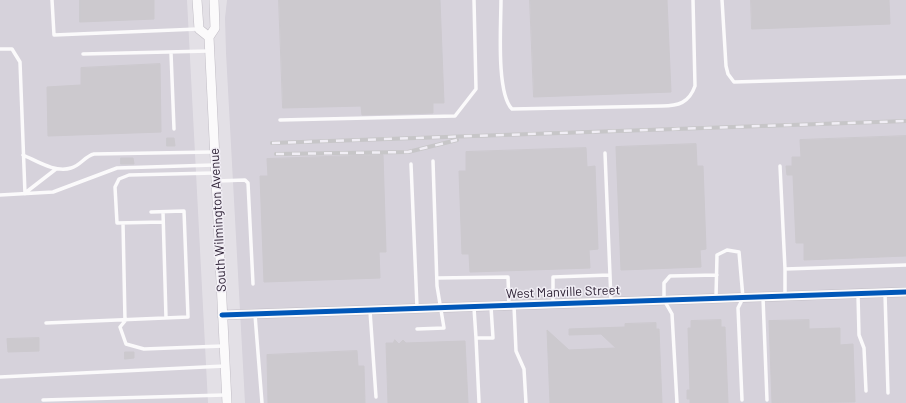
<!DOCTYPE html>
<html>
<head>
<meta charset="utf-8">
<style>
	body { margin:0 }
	canvas { display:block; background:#e3e0e6 }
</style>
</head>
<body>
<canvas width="906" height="403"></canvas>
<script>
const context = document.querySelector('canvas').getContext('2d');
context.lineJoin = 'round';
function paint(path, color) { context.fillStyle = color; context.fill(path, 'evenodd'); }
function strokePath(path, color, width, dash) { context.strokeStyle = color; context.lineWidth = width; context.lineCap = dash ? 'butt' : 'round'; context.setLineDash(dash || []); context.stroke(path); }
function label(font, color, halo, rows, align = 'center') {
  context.font = font + ' Barlow,sans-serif'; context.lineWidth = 3; context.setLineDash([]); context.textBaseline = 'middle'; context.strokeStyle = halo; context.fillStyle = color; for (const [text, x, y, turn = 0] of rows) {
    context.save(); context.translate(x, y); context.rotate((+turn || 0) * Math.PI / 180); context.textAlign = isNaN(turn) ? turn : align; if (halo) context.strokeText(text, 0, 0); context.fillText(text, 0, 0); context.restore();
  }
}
paint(new Path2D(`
	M0,0h187l21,403h-208z
	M227,0h679v403h-661l-19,-350 -1,-35z`), '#d6d2db');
const building = new Path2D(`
	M80,0h74v19l-74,3z
	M279,0h161l4,103h-11v10l-71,2 -1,-9 -78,2z
	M530,0h137l4,92 -137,5z
	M751,0h138l1,24 -138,5z
	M160,64l1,68 -113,4 -1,-49 34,-2v-17z
	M906,136v120l-102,4v-17h-8l-3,-68h-6l-1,-9h6v-9h9l-1,-17z
	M167,138h7l1,8h-8z
	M696,144l1,22h6l3,83 -6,1 1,17 -80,3 -5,-123z
	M586,148l1,19 8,-1 3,83 -9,1 1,18 -120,4 -1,-18h-7l-3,-83h7v-19z
	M383,155l3,97h-7l1,26 -116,4 -4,-106h8l-1,-17z
	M121,158h12l1,6h-13z
	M721,320v7h4l3,76h-38v-4h-3v-9h3l-2,-62h3v-7z
	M809,320v9l31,-1v17l13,-1 2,58 -83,1 -3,-82z
	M656,323v6h3l3,74h-112l-3,-73 22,20 47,-2 -15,-14 -32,1v-6l56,-2v-3z
	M39,338v13l-31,1 -1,-13z
	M395,340l4,4 4,-4 3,3 59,-2 3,62h-80l-2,-60h7z
	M357,351l1,15h6l1,37h-97l-1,-48z
	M125,352h9v6l-9,1z`);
paint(building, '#ccc9ce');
strokePath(building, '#ccc9ce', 1);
const secondary = new Path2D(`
	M197,0l2,29 10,8
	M214,0l1,28 -6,9 18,366
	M222,315l684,-23`);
strokePath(secondary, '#c1bdc5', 10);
strokePath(new Path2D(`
	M52,0l2,35 144,-6
	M501,0c0,24 -5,93 11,109l150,-3c16,0 27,-3 33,-20l-2,-86
	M722,0l4,66 2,8 6,8 172,-5
	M0,49h12l8,13 5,132
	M171,53l3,76
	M83,54l126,-3
	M280,120l175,-4 21,-27 -2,-89
	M605,153l5,122
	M23,155c14,6 32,18 48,13 9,-2 14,-12 23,-14l119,-2
	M411,164l6,143
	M780,166l5,103
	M217,181l28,-1 3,3 5,101
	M25,193l31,-24
	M0,195l53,-3 64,-24 97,-3
	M163,212l3,106
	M163,222l-46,1 -2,-36 4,-8 10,-4 85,-2
	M123,223l2,98 -5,6 6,17 18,5 79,-3
	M437,278l71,-1 1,28
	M885,294l3,99
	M785,295v-26l121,-4
	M858,295l1,40 5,13 2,43
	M716,297l1,-42 10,-5 12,2 4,46 -5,10 4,92
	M763,298l4,102
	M553,303v-26l57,-2 1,27
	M514,306l2,45 8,18 2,34
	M474,308l2,30h17l-2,-31
	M370,311l6,86
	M255,315l7,88
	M46,323l142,-6 -4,-106 -33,1
	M417,329l27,-1 -7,-42 -4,-125
	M476,338l3,64
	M0,377l225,-11
	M43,400l182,-5
	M677,403l-5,-89 -8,-14v-17l6,-7 47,-1`), '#fbfafb', 3.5);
strokePath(secondary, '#fbfafb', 9);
const rail = new Path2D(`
	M272,143l634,-22
	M276,154l132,-2 49,-12`);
strokePath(rail, '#c7c6c8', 4);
strokePath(rail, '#f1eef5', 2.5, [8]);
strokePath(new Path2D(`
	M222,315l684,-23`), '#0057b8', 5);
label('13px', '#2e2235', '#f1eef5', [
	["South Wilmington Avenue",218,220,-93],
	["West Manville Street",563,292,-2]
]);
</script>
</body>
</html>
